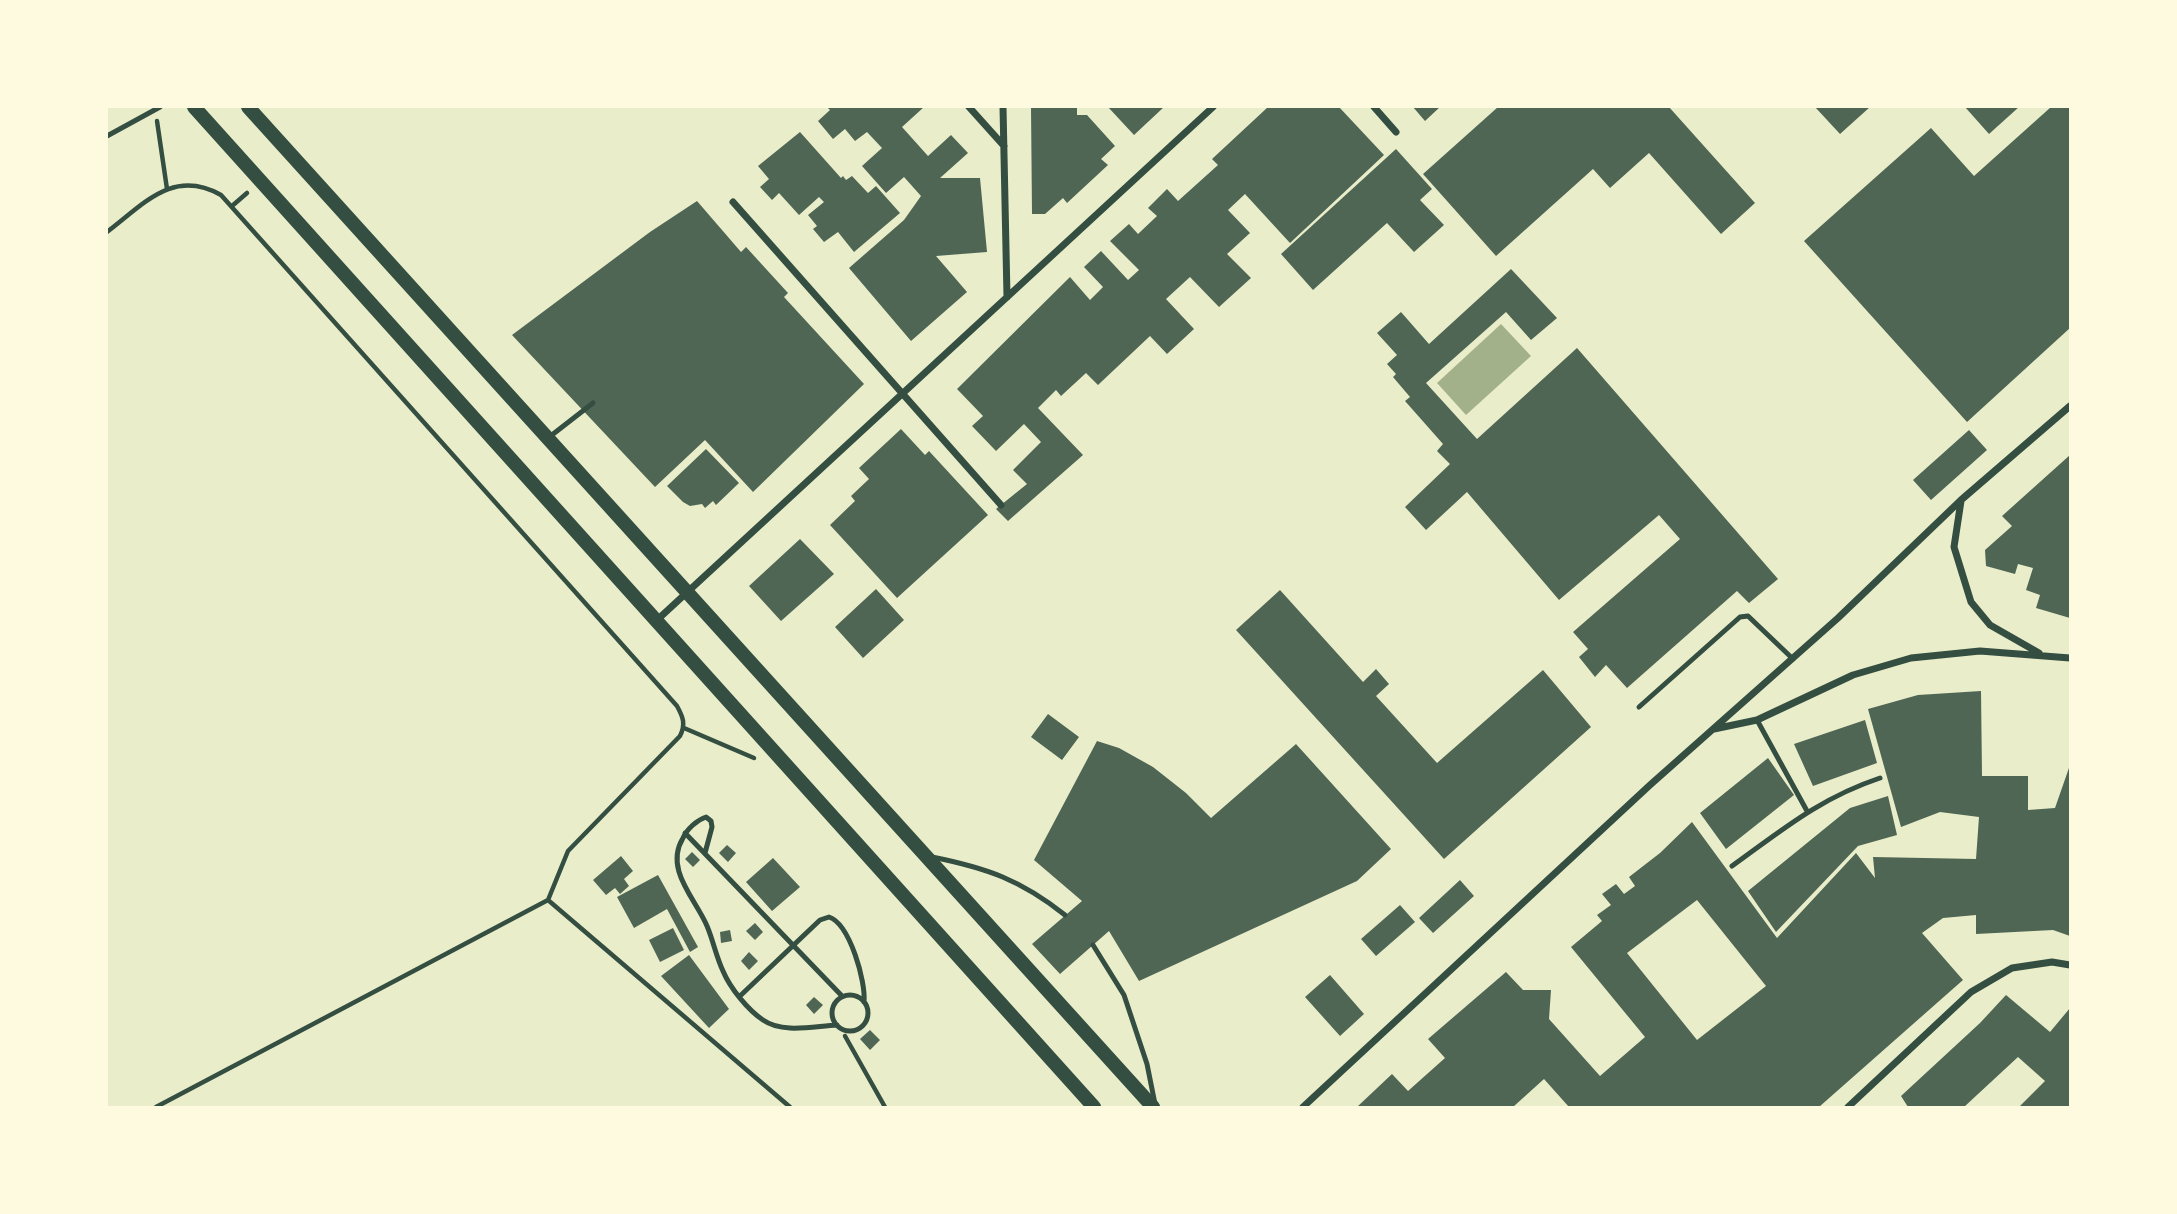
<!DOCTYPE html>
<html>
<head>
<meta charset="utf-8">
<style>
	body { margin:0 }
	#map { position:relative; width:2177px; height:1214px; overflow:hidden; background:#e9edc9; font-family:"Exo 2",sans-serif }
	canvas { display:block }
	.frame { position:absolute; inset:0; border:108px solid #fefae0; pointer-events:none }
</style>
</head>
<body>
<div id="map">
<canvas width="2177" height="1214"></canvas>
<div class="frame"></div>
</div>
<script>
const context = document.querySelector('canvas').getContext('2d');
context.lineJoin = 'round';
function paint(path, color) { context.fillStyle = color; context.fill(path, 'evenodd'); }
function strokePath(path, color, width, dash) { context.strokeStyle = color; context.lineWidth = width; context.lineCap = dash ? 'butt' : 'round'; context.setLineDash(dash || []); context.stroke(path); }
paint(new Path2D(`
	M1501,324l30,32 -65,59 -29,-32z`), '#a3b18a');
paint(new Path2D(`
	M827,107h97l-22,20 26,29 23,-21 17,18 -28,25h40l7,74 -51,4 31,36 -56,49 -62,-73 55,-48 17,-24 -17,-19 -18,16 -24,-27 20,-18 -15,-16 -12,9 -10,-12 -12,10 -15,-18 12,-11z
	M1031,107h46v8h10l28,31 -14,13 7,6 -41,38 -4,-5 -18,16h-13z
	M1108,107h56l-30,28z
	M1268,107h71l45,48 -94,88 -45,-49 -17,16 22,23 -23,21 24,24 -32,29 -29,-30 -24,22 28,30 -27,25 -17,-18 -52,49 -12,-12 -25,23 -5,-6 -18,18 45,47 -75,66 -12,-12 31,-25 -14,-14 28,-28 -17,-18 -28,27 -24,-25 11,-10 -26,-27 113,-112 20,23 13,-13 -19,-20 17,-16 27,29 11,-10 -29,-29 19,-17 9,10 19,-18 -9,-8 19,-19 11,12 40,-36 -6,-6z
	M1413,107h27l-15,14z
	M1498,107h171l86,96 -34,31 -72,-81 -39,35 -17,-19 -97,87 -73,-82z
	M1815,107h55l-30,27z
	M1965,107h54l-30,27z
	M2051,107h19v221l-103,94 -163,-181 127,-113 43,48z
	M800,132l41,46 2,-2 3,4 6,-4 16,17 8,-7 24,27 -46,39 -16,-20 -14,10 -11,-13 4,-3 -9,-11 16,-13 -5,-5 -20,18 -20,-22 -7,7 -12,-13 9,-8 -11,-13z
	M1396,149l36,40 -12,11 24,25 -30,27 -27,-29 -74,67 -32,-36z
	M697,201l44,51 5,-5 42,46 -4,4 80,87 -111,108 -48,-52 -50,47 -143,-152 138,-103z
	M1511,269l46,49 -26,22 -25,-28 -80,71 51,56 100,-91 201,231 -29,24 -12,-12 -110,97 -21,-23 -11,12 -16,-20 9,-8 -15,-17 107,-93 -21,-24 -100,85 -92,-108 -41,38 -21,-23 45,-43 -13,-13 6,-7 -38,-43 5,-4 -17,-20 3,-3 -9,-10 10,-9 -20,-22 24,-21 28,32z
	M901,429l24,26 4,-4 59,64 -91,83 -67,-73 25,-24 -4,-5 18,-17 -10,-11z
	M1969,430l18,20 -56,50 -18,-20z
	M706,449l33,34 -23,22 -3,-4 -8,7 -3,-4 -12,2 -7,-4 -16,-16z
	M2070,455v163l-34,-10 4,-13 -14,-5 7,-22 -15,-4 -3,10 -29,-8 -1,-16 27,-24 -10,-10z
	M800,539l34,35 -53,47 -32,-35z
	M876,589l28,31 -41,38 -28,-31z
	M1280,590l83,92 13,-13 13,15 -13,12 61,67 106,-93 48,57 -147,132 -208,-229z
	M1981,691l1,85h46v34l27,-2 15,-43v171l-17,-6 -77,4v-19l-33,3 -21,15 41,47 -144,127h-250l-25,-28 -31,28h-156l35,-33 16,17 37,-33 -17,-19 78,-67 17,18h28l-2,29 51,57 45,-39 -74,-90 31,-26 -5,-6 14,-10 -9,-11 14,-10 8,10 11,-8 -6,-9 31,-24 32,-31 85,116 79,-85 19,25 -2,-21 103,2 3,-42 -39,-5 -39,15 -33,-118 50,-14zM1697,900l69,86 -69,54 -70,-87z
	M1048,714l31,23 -17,23 -31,-23z
	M1865,720l12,43 -64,23 -19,-42z
	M1097,741l22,7 34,19 33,26 25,25 85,-74 95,105 -34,32 -218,100 -30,-50 -49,43 -28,-30 50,-43 -48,-41z
	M1768,758l26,37 -68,54 -26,-36z
	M1888,796l9,39 -39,11 -82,86 -28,-41 102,-83z
	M727,845l9,8 -8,9 -9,-9z
	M692,852l8,8 -7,7 -8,-8z
	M621,856l12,15 -9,8 5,7 -9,8 -5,-6 -9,7 -13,-15z
	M773,858l27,29 -28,24 -26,-29z
	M658,875l40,72 -8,5 -23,-43 -33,19 -17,-31z
	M1460,880l14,16 -41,37 -14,-15z
	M1400,905l15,17 -39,34 -15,-17z
	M755,923l8,9 -8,8 -9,-9z
	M673,928l11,22 -24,12 -11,-22z
	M730,930l2,11 -11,2 -1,-11z
	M749,952l9,9 -9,9 -8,-9z
	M689,955l40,54 -20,19 -48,-52z
	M1330,975l34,39 -24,22 -35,-39z
	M2006,995l44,37 20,-24v99h-51l26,-26 -27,-24 -54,50h-56l-7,-11 79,-73z
	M814,997l9,8 -9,9 -8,-9z
	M870,1030l10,10 -10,10 -10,-11z`), '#4f6655');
strokePath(new Path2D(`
	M157,121l10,68
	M232,206l15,-13
	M107,232c37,-28 66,-64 114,-37l456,511c6,11 9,18 3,30l-112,115 -20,49
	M684,728l70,30
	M548,900l242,207
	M845,1036l40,71
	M156,1107l392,-207`), '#344e41', 4.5);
strokePath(new Path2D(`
	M107,136l53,-29
	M548,438l45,-35
	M1639,707l101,-90 8,-1 45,43
	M1757,720l50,91
	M685,833l157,163
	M705,853l7,-26 -1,-6 -5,-4c-9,3 -19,12 -23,21 -19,31 12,60 24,88 6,14 9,30 16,45 7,17 25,39 40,49 20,14 51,6 74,5
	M932,857c55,11 89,23 133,58
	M1732,866c50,-36 88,-68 148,-88
	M1093,945l31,50 23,69 8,40
	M832 1013a18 18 0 1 1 36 0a18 18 0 1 1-36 0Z
	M740,996l80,-76 9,-3c21,7 37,65 35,85`), '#344e41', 5);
strokePath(new Path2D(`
	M969,107l35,39
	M1003,107l4,190
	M1374,107l22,25
	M733,202l268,303
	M1961,501l-7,46 17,55 19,23 49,28
	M656,621l557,-514
	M1714,729l43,-9 96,-45 58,-17 69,-7 90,7
	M1303,1107l347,-322 188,-167 123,-118 109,-94
	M1848,1107l123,-115 41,-24 40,-6 18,3`), '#344e41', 7);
strokePath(new Path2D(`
	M194,107l900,1000
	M248,107l905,1000`), '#344e41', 14);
</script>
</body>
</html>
